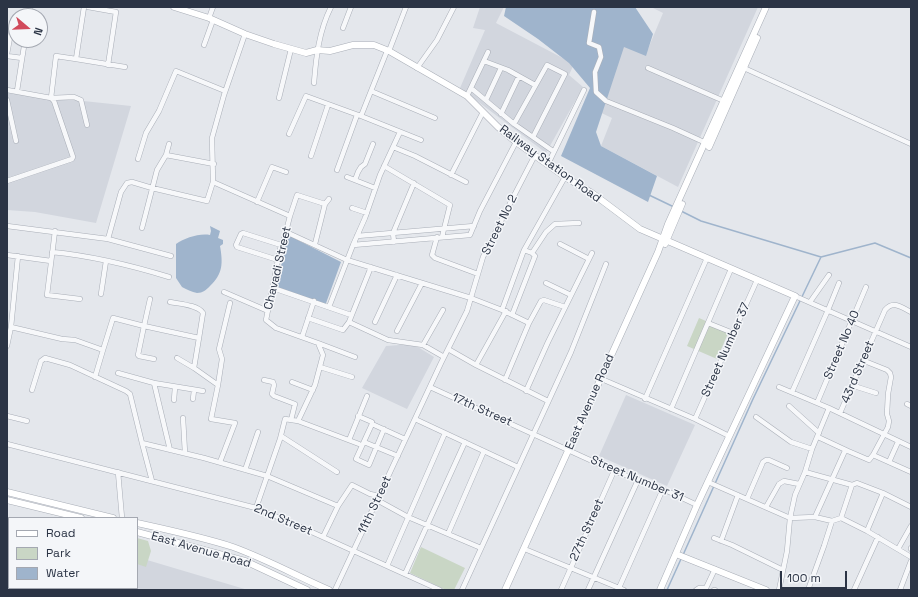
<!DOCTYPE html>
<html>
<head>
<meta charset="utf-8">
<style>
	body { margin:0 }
	#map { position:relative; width:918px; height:597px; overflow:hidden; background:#e4e7ec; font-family:"Space Grotesk",sans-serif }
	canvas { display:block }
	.frame { position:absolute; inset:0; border:8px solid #2b3445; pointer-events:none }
	.legend { position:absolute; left:8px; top:517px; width:130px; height:72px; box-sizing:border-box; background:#f4f6f9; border:1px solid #a4a8b1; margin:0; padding:5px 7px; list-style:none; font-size:12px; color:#2b3445 }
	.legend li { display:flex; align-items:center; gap:8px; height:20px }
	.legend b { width:20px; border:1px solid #a4a8b1 }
	.north { position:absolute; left:8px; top:8px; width:40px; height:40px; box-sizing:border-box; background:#f4f6f9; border:1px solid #a4a8b1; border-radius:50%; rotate:109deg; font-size:11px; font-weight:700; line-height:16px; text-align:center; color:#2b3445 }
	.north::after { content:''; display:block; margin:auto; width:14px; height:18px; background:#d1495b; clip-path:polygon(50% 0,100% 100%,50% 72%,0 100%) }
	.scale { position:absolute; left:780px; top:571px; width:67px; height:18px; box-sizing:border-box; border:2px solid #2b3445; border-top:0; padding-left:5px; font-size:12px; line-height:14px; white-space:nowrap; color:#2b3445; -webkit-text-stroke:3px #f4f6f9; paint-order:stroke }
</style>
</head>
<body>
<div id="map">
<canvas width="918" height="597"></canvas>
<div class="frame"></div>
<ul class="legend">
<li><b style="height:5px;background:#fff"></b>Road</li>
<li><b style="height:11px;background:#c9d6c5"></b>Park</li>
<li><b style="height:11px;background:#9fb4cc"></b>Water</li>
</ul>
<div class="north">N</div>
<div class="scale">100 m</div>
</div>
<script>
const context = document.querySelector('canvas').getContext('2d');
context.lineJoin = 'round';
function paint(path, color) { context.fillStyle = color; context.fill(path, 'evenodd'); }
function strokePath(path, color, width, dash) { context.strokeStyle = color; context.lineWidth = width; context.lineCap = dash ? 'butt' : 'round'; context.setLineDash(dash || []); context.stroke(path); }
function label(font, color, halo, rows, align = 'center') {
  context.font = font + ' "Space Grotesk",sans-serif'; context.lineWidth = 3; context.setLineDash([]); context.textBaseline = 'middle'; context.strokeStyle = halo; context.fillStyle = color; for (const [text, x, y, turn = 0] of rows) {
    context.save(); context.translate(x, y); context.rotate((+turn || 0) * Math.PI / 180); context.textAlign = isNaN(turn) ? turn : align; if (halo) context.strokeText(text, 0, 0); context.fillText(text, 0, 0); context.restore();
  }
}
paint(new Path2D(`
	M480,7h24l-8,16 78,41 -5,11 14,12 -37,66 -86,-65 25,-58 -12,-2z
	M651,7h107l-80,180 -77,-41 11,-28 -19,-9 32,-70 23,10 15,-36z
	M7,93l124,13 -35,117 -61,-11 -28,-2z
	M413,344l21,13 -27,52 -45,-21 24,-42z
	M626,395l69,30 -28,61 -68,-30z
	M7,520l2,1v67h128v-31l111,33h-241z`), '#d2d6de');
paint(new Path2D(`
	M699,318l30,13 -12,28 -30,-13z
	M137,538l11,3 3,10 -5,16 -9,-3z
	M421,547l44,21 -11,22h-8l-36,-17z`), '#c9d6c5');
paint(new Path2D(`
	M506,7h129l18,27 -7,22 -22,-9 -28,85 5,14 56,30 -9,26 -87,-46 29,-68 -21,-25 -31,-24 -34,-23z
	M210,226l10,5 -2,7 5,2v4l-3,2c3,17 3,28 -10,40 -4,4 -7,7 -13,7 -5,-1 -11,-4 -15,-6l-6,-9v-34c9,-6 23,-11 34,-9l1,-4z
	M288,235l53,27 -16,44 -49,-18z`), '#9fb4cc');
strokePath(new Path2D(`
	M649,195l25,12
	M681,211l20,10 120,36 54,-14 36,15
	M683,555l70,-156 68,-142
	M667,590l14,-31`), '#9fb4cc', 1.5);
const street = new Path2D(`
	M84,7l-8,52 -20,-3 -5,42 23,-1 7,3 6,25
	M88,7l28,5 -8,53
	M594,12l-5,31 10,4 2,10 -6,15 1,20 10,9 67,27 33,15
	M28,16l2,-9
	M209,18l4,-11
	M343,28l8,-21
	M245,34l-21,61 -12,43 1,44 77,34 -6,23 -3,6 -15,75 10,8 42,15 5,12 -8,30 -17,36
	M204,45l9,-25
	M387,51l-26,65 60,24
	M389,51l17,-44
	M7,54l6,-33
	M7,56l15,2
	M76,59l49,8
	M484,61l24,9 27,15
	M417,68l20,-28 17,-33
	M648,68l76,33
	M744,68l167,76
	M314,83c2,-26 5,-52 17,-76
	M471,88l43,36 39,27
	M7,90l44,8 3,3 19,56 -1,2 -65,22
	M17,91l8,-51
	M371,91l64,27
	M467,96l21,-44
	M279,98l12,-49
	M7,100l9,41
	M486,100l15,-32
	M501,114l18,-38
	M514,124l33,-59 18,9 -32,63
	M289,134l17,-38 55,20
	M393,147l22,9 51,26
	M166,155l48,9
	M311,156l17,-51
	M138,159l8,-26 13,-22 17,-40 49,20
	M548,164l36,-74
	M384,166l66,39 -8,32
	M337,170l20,-55
	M451,175l32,-63
	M347,177l28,11
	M355,180l3,-8 3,-5 4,-3 8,-20
	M257,202l15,-35 14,5
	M352,208l15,5
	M290,216l7,-21 28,9
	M7,226l101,13 63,17
	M142,228l15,-58 9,-15 3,-11
	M55,231l-8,64 33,4
	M286,232l61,28 124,38 31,12 27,13
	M357,236l117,-10
	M437,237l-5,18 3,3 43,16
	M108,239l13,-47 6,-9 5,-1 20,6 55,13 6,-19
	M394,242l-1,-9 21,-50
	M315,244l10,-40 4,-5
	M560,244l29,15
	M353,245l12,-27 15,-43 20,-43
	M52,252c40,4 78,13 117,25
	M532,253l14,-21 9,-8 24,-1
	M7,255l44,6
	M278,260l-41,-13 -1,-2 5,-11 2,-1 38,12
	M371,267l-22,55 39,18 35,5 21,12
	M546,283l25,12
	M273,288l78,27
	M224,292l44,19
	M101,294l5,-33
	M795,296l116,51
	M150,299l-6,27 55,12 -5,30 -17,-10
	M170,302c10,2 28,3 33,11l-4,25
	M810,302l19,-27
	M329,307l24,-62c39,-3 78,-7 117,-10l10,-24 36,-69
	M502,310l22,-60 41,-73
	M512,315l23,-59 -3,-3 -8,-3
	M308,318l35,12 6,-8
	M375,322l22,-47
	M708,323l25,10
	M11,327l51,12 13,1 28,10 -8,27
	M397,331l25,-48
	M302,337l12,-36
	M318,343l37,14
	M423,345l20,-35
	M7,346l4,-19 7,-71
	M448,349l28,16 72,36
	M103,350l10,-32 31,8 -6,29 1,1 15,3
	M476,365l30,-54
	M320,367l32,10
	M194,368l24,17 -7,34 24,4 -15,39
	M118,373l36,10 49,8
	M264,380l9,2 1,3 -2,9 2,2 21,8 -4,16
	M505,380l24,-57 12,-22 3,-1 21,7
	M604,380l91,39 34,17
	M292,382l21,8
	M154,383l16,67
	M218,385l4,-26 -3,-10 11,-46
	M851,385l25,8
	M430,387l184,84 49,18 34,16
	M779,387l50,21 82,39
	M32,390l9,-29 4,-3 25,7 56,26 4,3 12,49
	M526,391l22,-49 44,-89
	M792,392l36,-82 11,-27
	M193,399l1,-9
	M645,399l62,-141
	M174,400l1,-13
	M817,403l49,-116
	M907,404l4,2
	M789,406l30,27
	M671,409l60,-140
	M840,413l45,-103c8,-10 16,-3 26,2
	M7,416l20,5
	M358,416l14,6
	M756,417l35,25 21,7
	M183,418l2,35
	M415,419l103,48
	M695,419l62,-139
	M384,429l-15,36 -13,-6 16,-35 33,15
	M281,436l56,36
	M818,437l30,14
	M349,440l18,-44
	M364,442l34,14
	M7,444l249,64 38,16 146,66
	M873,455l38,17
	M889,462l9,-20
	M245,470l13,-38
	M118,472l4,46
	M805,472l47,13
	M152,481l-10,-38 62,15 63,18 71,30 -15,31
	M708,482l82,36 25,-1 17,4 9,-3 26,13 44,26
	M747,499l16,-37 3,-2h3l18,8
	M377,500l31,17 73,31
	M338,506l14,-21 18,9 9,2
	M766,507l13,-23 5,-3 15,3
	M256,508l24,-69 5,-20 13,2 61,23
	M815,517l29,-64 1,-2h3l21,9 4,-5 15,-28 1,-6 -2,-7 1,-20 3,-17 -1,-4 -3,-3 -25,-10
	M841,518l11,-33 5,-2 26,10 28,14
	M867,531l16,-38
	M448,534l36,-83
	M714,538l18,7 51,25
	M721,541l17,-46
	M911,548v1
	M898,549l13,-23
	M527,550l97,40
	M387,566l58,-133
	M405,574l60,-132
	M335,590l106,-227 26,-52 16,-54 19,-38 33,-64
	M462,590l109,-238 35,-88
	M561,590l53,-119
	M588,590l50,-110
	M618,590l45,-101
	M696,590l3,-2h7l9,-19
	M714,590h1
	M779,590l8,-39 3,-33 5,-23 10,-23 7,-23 17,-41
	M808,590l16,-44 8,-25
	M854,590l24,-53
	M900,590l11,-29`);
const secondary = new Path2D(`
	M174,7l35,11 36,16 29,10 32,9 11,-3 13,1 23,-6h21l15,6 78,45 31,31 18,15 49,35 27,16 48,36 155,67 -98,209 -37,85
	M709,147l48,-109
	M665,244l17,-40
	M7,492l106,26
	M7,500l74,18
	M137,523c32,7 65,14 96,24 33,12 64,29 96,43
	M137,532l108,29 62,29
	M676,554l90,36
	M505,590l153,-338 10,-28 98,-217`);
strokePath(street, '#a9aeb7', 5.5);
strokePath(secondary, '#a9aeb7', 7);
strokePath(street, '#f7f8fa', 4.5);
strokePath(secondary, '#fff', 6);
label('12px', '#2b3445', '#f4f6f9', [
	["Railway Station Road",550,164,36],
	["Street No 2",500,225,-64],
	["Chavadi Street",278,268,-77],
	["Street No 40",842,345,-67],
	["Street Number 37",726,350,-66],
	["43rd Street",858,372,-67],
	["East Avenue Road",590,402,-66],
	["17th Street",482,410,24],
	["Street Number 31",637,479,23],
	["11th Street",375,505,-65],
	["2nd Street",283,520,23],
	["27th Street",587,530,-66],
	["East Avenue Road",201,550,16]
]);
</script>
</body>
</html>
